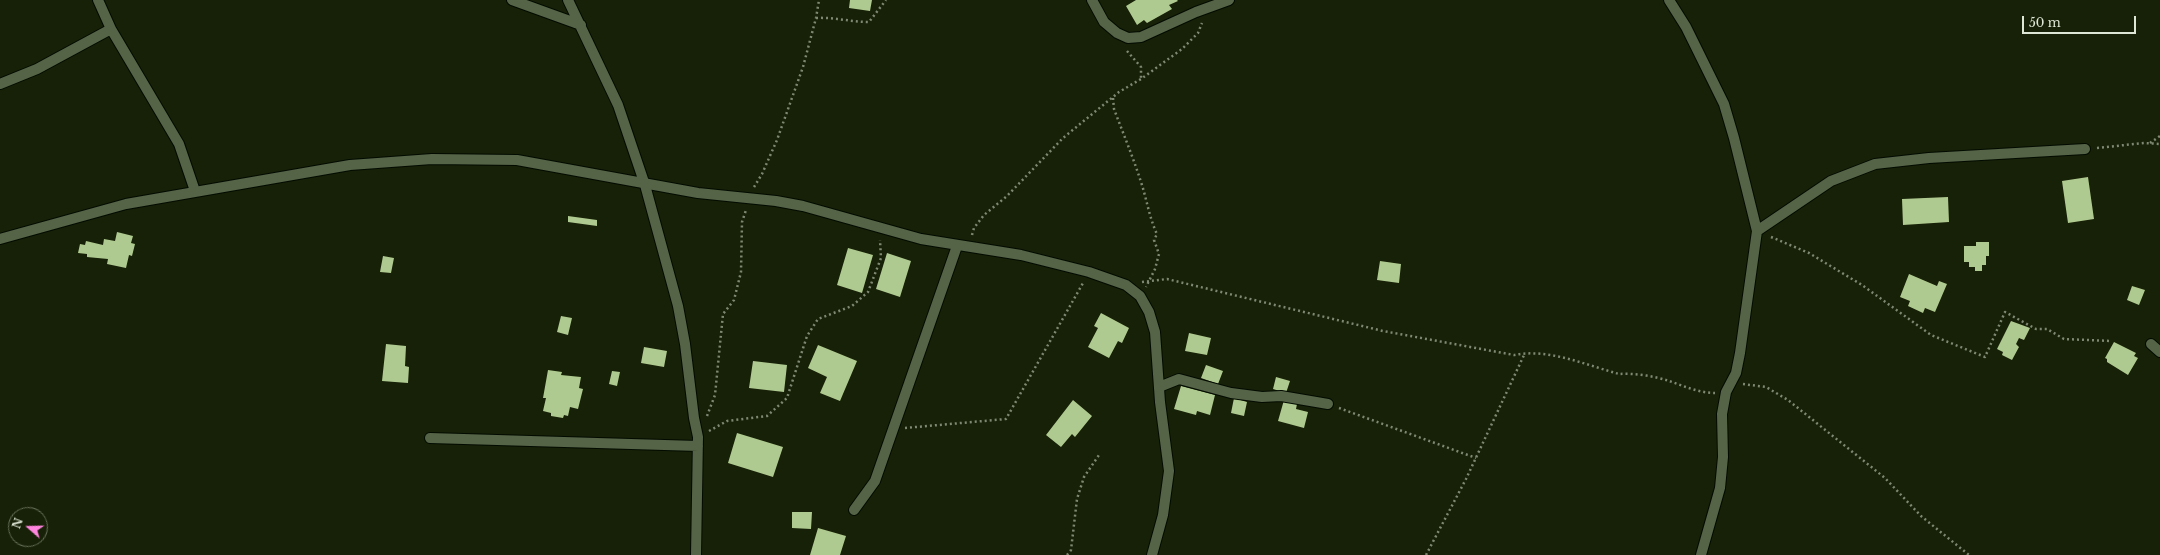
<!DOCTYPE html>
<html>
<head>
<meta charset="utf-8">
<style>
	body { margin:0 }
	#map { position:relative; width:2160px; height:555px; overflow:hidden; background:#172107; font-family:"Libre Baskerville",serif }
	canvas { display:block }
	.north { position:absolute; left:8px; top:507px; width:40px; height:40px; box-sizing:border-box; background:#172107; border:1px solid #677059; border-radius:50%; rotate:290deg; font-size:11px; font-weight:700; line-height:16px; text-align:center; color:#dee6d5 }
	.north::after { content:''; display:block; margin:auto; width:14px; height:18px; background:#ff85df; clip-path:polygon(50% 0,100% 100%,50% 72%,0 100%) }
	.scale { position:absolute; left:2022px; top:16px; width:114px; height:18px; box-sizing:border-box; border:2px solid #dee6d5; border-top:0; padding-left:5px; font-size:12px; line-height:14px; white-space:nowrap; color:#dee6d5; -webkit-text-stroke:3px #172107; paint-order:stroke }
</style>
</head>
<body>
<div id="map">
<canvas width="2160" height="555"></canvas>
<div class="north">N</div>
<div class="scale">50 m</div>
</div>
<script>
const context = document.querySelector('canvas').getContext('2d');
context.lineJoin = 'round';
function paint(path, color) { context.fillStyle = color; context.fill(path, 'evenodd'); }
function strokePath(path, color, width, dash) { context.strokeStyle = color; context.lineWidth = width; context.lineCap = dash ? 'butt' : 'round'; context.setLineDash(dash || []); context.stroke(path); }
paint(new Path2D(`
	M850,0h22l-2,11 -21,-3z
	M1136,0h41l1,1 -9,4 3,4 -25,14 -3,-3 -7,5 -11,-19z
	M2088,177l6,42 -26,4 -6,-42z
	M1948,197l1,25 -46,3 -1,-26z
	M568,216l29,4v6l-29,-4z
	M117,232l16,4 -2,7 4,1 -3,12 -3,-1 -3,13 -19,-4 1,-5 -21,-2v-3l-9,-1 2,-9 5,1 1,-4 17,4 1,-6 11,2z
	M1976,242h13v14h-3v9h-4v6h-7v-4h-6v-5h-5v-16h12z
	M848,248l25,7 -11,38 -25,-8z
	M887,253l24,8 -11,36 -24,-8z
	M383,256l11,2 -3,15 -11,-1z
	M1380,261l21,3 -2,19 -22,-3z
	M1909,274l28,12 2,-5 8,3 -12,28 -10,-4 -2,5 -15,-7 2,-5 -10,-4z
	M2132,286l13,4 -6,15 -12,-5z
	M1101,313l28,15 -7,15 -4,-2 -9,17 -21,-11 10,-19 -4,-2z
	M561,316l11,2 -4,17 -11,-3z
	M2011,321l19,7 -6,12 -5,-2 -3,6 3,3 -7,13 -10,-5 1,-3 -6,-3z
	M1189,333l22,5 -4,17 -22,-4z
	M2114,342l22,11 -2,3 4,2 -10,17 -21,-13v-3l-2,-1z
	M386,344l20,2 -1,20 4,1 -1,16 -26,-2z
	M818,345l39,16 -17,40 -20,-8 7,-16 -19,-9z
	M644,347l23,4 -3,16 -23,-4z
	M753,361l34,4 -3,27 -35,-4z
	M1206,365l17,6 -5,13 -17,-6z
	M548,370l14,2 -1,3 20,2 -2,11 4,1 -5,20 -8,-2 -2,9 -4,-1 -1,3 -12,-2v-3l-8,-2 3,-13h-3z
	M612,371l8,1 -3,14 -8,-2z
	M1276,377l14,4 -4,12 -13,-4z
	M1181,386l34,9 -5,20 -13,-4 -1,4 -22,-6z
	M1234,398l13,4 -3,14 -13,-3z
	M1073,400l19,16 -17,21 -3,-3 -11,13 -15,-12z
	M1284,400l13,4 -1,5 12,3 -4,16 -26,-7z
	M737,433l46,14 -10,30 -45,-14z
	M792,512h20l-1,17 -19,-1z
	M818,528l28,8 -6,19h-30z`), '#afca90');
const minor = new Path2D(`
	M98,0l13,29 68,115 16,47
	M512,0l69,25
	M568,0l50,105 27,80 33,121 7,38 9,74 4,19 -2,118
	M1092,0l12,22 13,11 11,5 13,-1 55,-25 33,-12
	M1669,0l17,27 38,77 10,34 23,93 -17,122 -4,20 -10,19 -4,22 1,43 -3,31 -19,67
	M0,84l37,-15 74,-40
	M1757,231l74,-50 44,-17 54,-6 156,-9
	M0,239l126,-35 224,-39 82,-6 85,1 181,33 78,8 27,5 118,33 100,16 68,17 37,13 14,11 9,16 6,20 5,70 9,69 -6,44 -11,40
	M2151,344l9,8
	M1159,387l20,-8 52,14 31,4 19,-1 47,8
	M430,438l268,8
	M854,510l21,-29 82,-235`);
strokePath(minor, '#030b00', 12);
strokePath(new Path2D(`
	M816,18c18,-1 35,4 53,4l17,-22
	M1127,51l14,16v11
	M1113,98l1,11c9,24 19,48 27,73 6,18 8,35 16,52l-3,6 5,14 -4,15 -9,18
	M2150,143l10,-7
	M2097,148l47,-5 16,1
	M754,187l8,-13 15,-34 26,-73 13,-49 3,-18
	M972,235l2,-7 10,-13 23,-19 56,-58 56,-46 22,-13 41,-30 16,-16 4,-10
	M1771,237l38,16 53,32 69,50 54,22 20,-45 31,17h11l17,10 47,2
	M1142,282l25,-3 216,52 131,24c34,-7 72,10 105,19 15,-1 35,2 50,7 15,5 30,12 46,12
	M1743,384l23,3 22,13 97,78 36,38 48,39
	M1339,408l137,50
	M707,416l8,-21 8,-81 11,-14 7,-28 1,-50 4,-12
	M905,428l101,-9 77,-136
	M709,431l18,-10 40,-5 20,-18 20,-62 11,-17 34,-13 16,-14 13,-34 -1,-18
	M1067,555l4,-5 6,-51 7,-22 15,-22
	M1426,555l40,-76 59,-126`), '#7f8873', 2.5, [2, 3]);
strokePath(minor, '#556346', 10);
</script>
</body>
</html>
